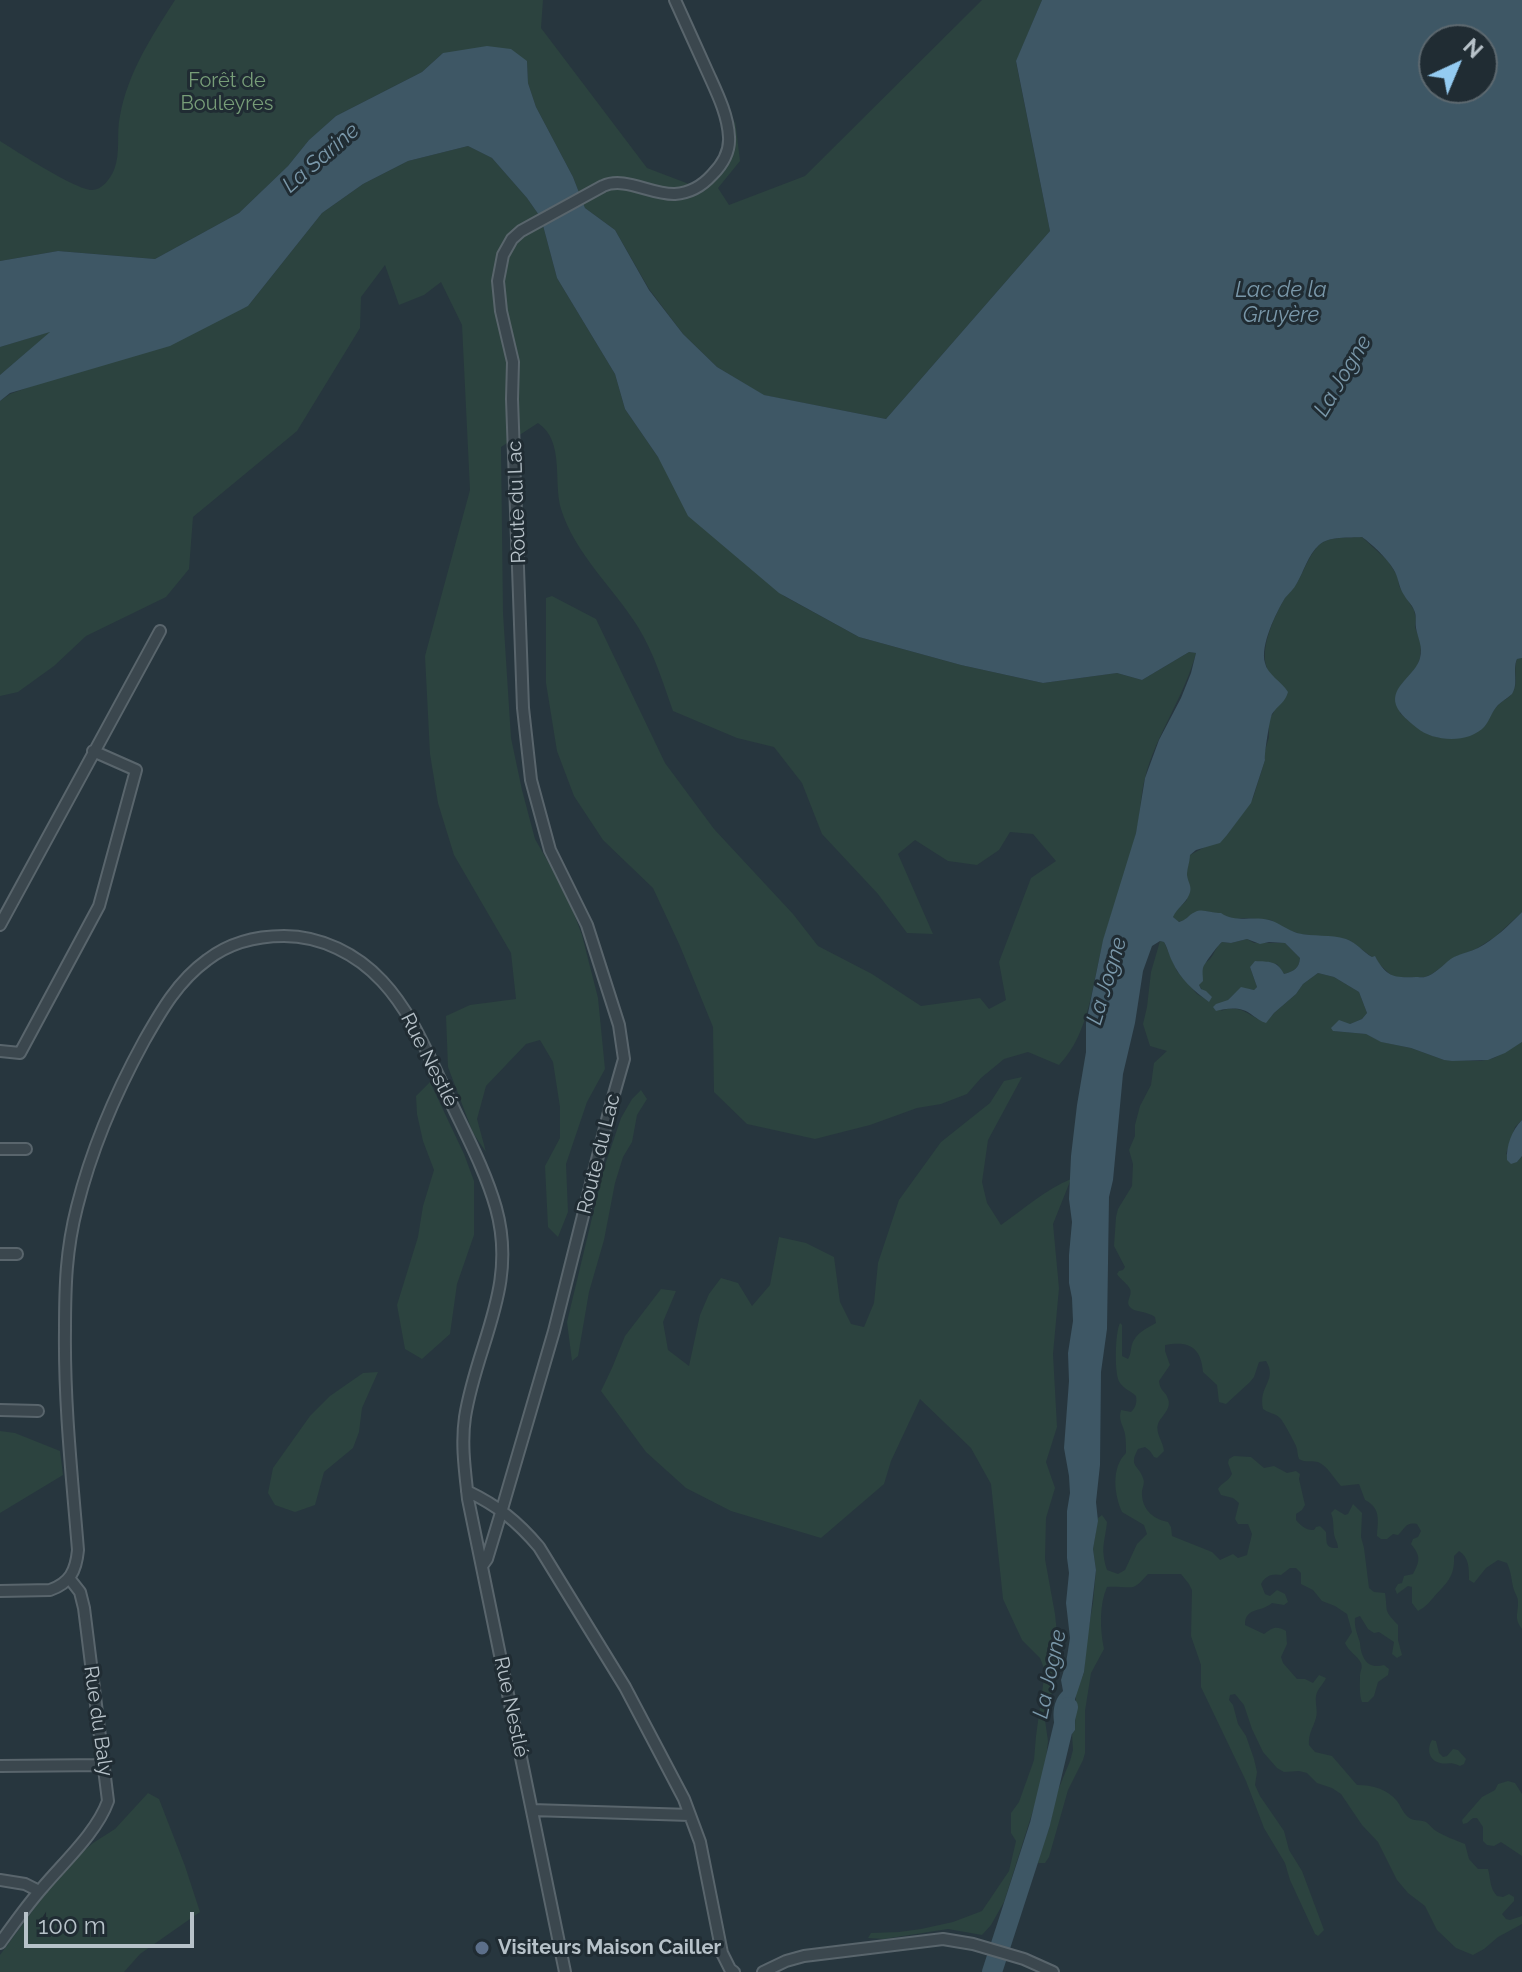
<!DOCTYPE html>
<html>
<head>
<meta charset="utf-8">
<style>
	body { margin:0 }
	#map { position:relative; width:1522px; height:1972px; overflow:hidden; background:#27363e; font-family:Raleway,sans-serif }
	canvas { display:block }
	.north { position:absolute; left:1418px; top:24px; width:80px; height:80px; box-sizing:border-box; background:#202c33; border:2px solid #5c686f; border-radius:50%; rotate:44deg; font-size:22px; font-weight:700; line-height:32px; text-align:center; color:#b7c2c9 }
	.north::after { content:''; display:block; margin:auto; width:28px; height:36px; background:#94cbf1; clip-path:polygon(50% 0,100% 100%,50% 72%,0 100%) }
	.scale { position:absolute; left:24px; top:1912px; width:170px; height:36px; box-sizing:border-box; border:4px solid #b7c2c9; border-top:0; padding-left:10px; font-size:24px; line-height:28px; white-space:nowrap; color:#b7c2c9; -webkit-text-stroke:6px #202c33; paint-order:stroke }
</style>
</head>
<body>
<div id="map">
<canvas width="1522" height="1972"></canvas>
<div class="north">N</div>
<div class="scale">100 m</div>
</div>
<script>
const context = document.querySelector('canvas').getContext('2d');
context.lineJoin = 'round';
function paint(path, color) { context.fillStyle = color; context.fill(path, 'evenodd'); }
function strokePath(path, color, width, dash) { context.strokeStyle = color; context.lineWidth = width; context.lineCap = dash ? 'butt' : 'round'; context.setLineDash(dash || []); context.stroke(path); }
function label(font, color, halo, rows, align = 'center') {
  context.font = font + ' Raleway,sans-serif'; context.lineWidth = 6; context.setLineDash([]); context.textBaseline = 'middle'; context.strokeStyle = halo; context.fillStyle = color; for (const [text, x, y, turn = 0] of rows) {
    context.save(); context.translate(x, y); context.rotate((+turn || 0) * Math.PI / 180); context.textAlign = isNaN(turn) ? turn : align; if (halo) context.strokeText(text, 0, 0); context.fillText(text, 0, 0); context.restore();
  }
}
paint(new Path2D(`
	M175,0h368l-2,28 106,140 42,16 21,-6 17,-17 8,-41 5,41 -22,27 11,17 76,-29 177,-176h60l-26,62 34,169 -164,188 -123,-24 -46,-28 -34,-33 -34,-45 -34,-59 -30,-22 -12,-31 -37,-70 -8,-24 -1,-22 -84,-8 -21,19 -86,44 -27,24 -21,26 -49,47 -84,46 -97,-8 -58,10v-120c16,10 76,49 92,49 10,0 18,-11 22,-20 7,-17 2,-37 6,-54 8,-44 32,-80 55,-116z
	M468,146l24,12 35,40 14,20 16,60 58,96 10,35 33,48 126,139 75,41 102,28 82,18 74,-10 25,7 47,-28 7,1c-12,45 -40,81 -51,125 -5,18 -4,37 -9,55 -8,36 -22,71 -32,106 -12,42 -13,93 -45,126l-31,-13 -24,7 -23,19 -14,16 -26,10 -24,4 -47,17 -55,14 -68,-15 -33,-32 -1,-65 -33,-81 -27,-58 -50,-48 -29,-44 -17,-45 -11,-68v-85l6,-2 44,23 69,144 49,66 79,85 25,32 54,28 49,32 59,-8 9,11 17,-9 -7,-38 32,-84 25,-17 -23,-27 -23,-2 -11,18 -22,15 -29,-4 -33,-21 -17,14 35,80 -26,-1 -29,-39 -56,-60 -20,-51 -28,-36 -37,-9 -64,-27c-10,-28 -19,-58 -35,-84 -25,-40 -63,-73 -77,-118 -8,-27 4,-68 -23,-86l-37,24 2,166 8,125 11,52 13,49 32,56 15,40 16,63 7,71 -18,33 -21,62 2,48 -10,25 -10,-10 -3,-61 15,-28v-31l-7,-45 -13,-22 -14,4 -40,42 -9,33 9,33 -13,-19 -25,-66 -2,-51 24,-11 46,-6 -5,-46 -57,-98 -16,-52 -8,-49 -5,-98 45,-166 -8,-165 -21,-43 -17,13 -25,10 -14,-40 -24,32 -1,31 -63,103 -104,86 -4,52 -23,28 -80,39 -32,30 -36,26 -18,4v-295l10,-7 238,-88 74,-93 41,-29 45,-23z
	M52,331l-52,44v-28z
	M1362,537l26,24 10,16 1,9 15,24 2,9 -1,8 6,16 -1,15 -3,8 -16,19 -1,28c35,32 43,29 85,13 4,-8 8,-16 14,-22 6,-5 11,-6 15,-14 4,-9 -1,-21 3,-31l5,-1v254l-27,25 -19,12 -21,8 -23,17 -7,3 -31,1 -15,-14 -4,-7h-3l-23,-17 -49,-6 -17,-6 -12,-8 -28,-2 -7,1 -31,-8 -16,5 -4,4 -7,2 -5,-5 1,-4 13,-13v-30l3,-15 37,-20 26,-37 12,-38 -1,-6 5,-17v-18l5,-7 -7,-44c-8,-20 8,-53 18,-70 4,-6 9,-10 12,-15 7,-12 12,-28 22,-38 10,-9 30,-7 43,-8z
	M1247,939l7,4h31l15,15c-1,11 -6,13 -16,16l-7,-10 -22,-2 -5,5 7,20 -3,3c-17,-4 -25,8 -33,21 21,-8 27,6 45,11l8,-9 22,-19 7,-10 15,-11 16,4 25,15 8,21 -5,6 -28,12 32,3 16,8 29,6 33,12 37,1 13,-3 28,-16v78l-7,7 -9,27 11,8 5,-6v473c-8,-11 -4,-14 -4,-26 0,-7 -2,-7 -4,-13 -3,-10 -2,-16 -7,-27l-9,-3 -12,8 -12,15 -5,-3c0,-12 0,-23 -10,-29l-5,5c1,22 -8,27 -21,42 -5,6 -8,9 -15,13l-6,-8v-16l-4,-1 -11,8 -2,-5 3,-5 4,-1 2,-7 9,-2c7,-13 8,-18 -2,-30l2,-5 5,-2 3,-6 -4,-7c-12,-2 -11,4 -19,11l-5,-1 -6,5h-6l-4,-3c1,-16 4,-28 -12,-36l-6,-16 -18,2c-7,-7 -13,-20 -23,-24 -8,-2 -12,1 -19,-3 -2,-4 -1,-9 -3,-13 -1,-3 -14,-27 -16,-28 -5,-5 -12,-5 -17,-9 -5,-24 15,-28 3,-48l-7,1 -5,15 -4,5 -24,22 -7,-2 -2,-17 -14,-13c-2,-25 -14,-31 -38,-27v6l5,14 -11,16c1,11 7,10 9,18 4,10 -7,17 -10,25 -3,9 5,17 6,27l-7,7 -3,-1 -4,-6 -5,-4 -7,2c-10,18 1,16 5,29 2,5 0,8 -1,13 -1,17 10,28 26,31l3,5 1,9 40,16 8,8 13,-6 5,4 9,-3 5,-21 -4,-10h-10l-3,-5 4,-16 -6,-5 -12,-3 -3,-6c3,-6 10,-7 14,-15l-4,-11 1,-4 5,-3 17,1 13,11 10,-2 13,7 9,-2 4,3 -1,5 6,26 -3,5 -6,4v6c4,5 11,11 18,10l2,-3 4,-1 6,6c1,9 -2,17 12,16 0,-6 -3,-8 -4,-14 -1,-8 0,-14 -3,-21l4,-4 10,6 3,-1 5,-10 9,9 -1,24 3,11 5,40 5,4 11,1c3,20 -2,16 13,32v15l4,15 -5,3 -5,-4 2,-12 -15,-10 -5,1 -6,-4 -8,-13 -5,2c-1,10 3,17 5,25 1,14 7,27 24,22l5,4 -1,6 -10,7 -4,14 -6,6h-6c-3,-8 -2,-18 -2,-26 0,-6 3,-7 1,-13 -3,-7 -13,-12 -16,-20l7,-11 -5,-18 -12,-8 -13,-5 -9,-11 -12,-6v-11l-5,-5h-6l-9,7c-9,-2 -16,1 -20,9l4,10 5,2 7,-6 8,4 3,8 -4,3 -12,-2c-12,10 -27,4 -27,22l19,9c8,-6 12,-9 22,-3l1,13 -6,13 2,6 14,16h8l8,4 6,-8 7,3c-3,7 -9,11 -10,18 -1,7 2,15 0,22 -3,10 -8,16 -7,27l6,7 17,4 25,29c16,0 30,4 40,16 4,5 6,12 11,16 6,5 12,2 18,5 4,3 7,7 10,9 6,4 21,10 29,13l4,15 9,10h10c3,10 1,18 9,27l6,1 6,-3 5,3v4l-12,13 4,5 4,1 12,-4v8l-24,13 -14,12 -11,6 -17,-7 -19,-18 -12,-24 -17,-13 -11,-13 -19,-38 -16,-17 -21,-31 -9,-6 -15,-5 -10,-10 -8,-2 -15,1 -7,-4 -14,-16 -11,-23 -8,-24 -9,-11 -5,1 -1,5 4,5 5,19 8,12 8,23 3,13 -2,13 5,11 24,35 5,19 13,21 22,59 -6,6 -3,-2 -25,-54 -5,-17 -21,-35 -18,-47 -45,-94v-22l-10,-29 1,-46 -3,-6 -8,-10h-33c-4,4 -10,12 -15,13 -5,1 -19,-1 -26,0 -8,18 -7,43 -3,62l-13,24 -6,38v42l-2,7 -15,30 -19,67 -4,6h-7l2,-13 9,-21 7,-34 14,-34 3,-11 -1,-16 3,-4 1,-38 8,-19 2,-30 7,-40 3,-33 -3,-21 5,-31 4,-3 5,7c-2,21 -7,25 0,48l11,4 7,-4 12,-26 10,-10 -3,-9 -22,-13c-8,-18 -11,-44 4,-59 0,-6 0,-13 -1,-19 -2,-10 -7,-13 -4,-24l10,2c5,-5 6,-9 5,-16 -5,-5 -12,-7 -16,-13 -6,-7 -5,-51 0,-60l2,2v31l6,3c4,-6 2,-13 6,-19 4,-8 15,-13 22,-17l-1,-6c-8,-6 -21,-5 -24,-9 -7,-6 2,-12 -1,-19 -2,-5 -10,-10 -13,-15l2,-3 4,-1 2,-3 -11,-21 2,-29 2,-8 14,-23 1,-22 -4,-14 6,-14v-11l5,-19 11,-21 3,-22 13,-12 -17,-5 -7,-22 4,-17 4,-35 9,-31 4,1 13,29 20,23 12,7 -10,-16c3,-7 2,-15 5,-21 2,-2 4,-3 6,-5 5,-6 5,-11 12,-17l9,1z
	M1022,1077l-34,63 -6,42 5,21 14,22c23,-16 45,-36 70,-46l-18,45 6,64 -6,66 4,73 -11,35 9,26 -9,30 -1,41 10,55 5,49 -15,57 3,21 -2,18 -9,39 -33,104 -13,23 -9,10 -34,-6 -64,10 -16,-1 3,-5 28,-1 22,-3 32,-7 29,-11 27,-40 7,-30 -5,-8v-20l8,-11 15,-42 2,-24 9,-65 -5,-13 -18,-18 -19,-41 -12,-115 -20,-36 -51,-49 -29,62 -7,23 -63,54 -90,-27 -45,-23 -40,-36 -45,-61 11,-23 13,-32 36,-47 15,2 -13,31 5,28 21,16 11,-51 9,-21 12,-16 17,5 14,23 18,-21 9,-48 27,6 28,14 6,45 11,22 13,3 10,-24 4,-40 21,-63 42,-58 49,-39 14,-22z
	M430,1082l34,72 10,27v54l-17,49 -7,50 -28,25 -17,-10 -8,-44 21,-68 5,-31 11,-36 -11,-29 -6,-27 -1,-18z
	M641,1090l6,9 -10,16 -5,27 -9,15 -8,26 -11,57 -15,52 -11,64 -6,5 -5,-39 37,-154 17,-50 11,-19z
	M378,1372l-16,36 -3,24 -6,16 -29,24 -9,33 -20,7 -20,-7 -7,-12 5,-25 37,-52 20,-20 33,-23z
	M0,1431l15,2 45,18 3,24 -63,38z
	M1432,1740l4,1 3,12 4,4 4,-1 6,-7 5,1 8,9 -2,5 -4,2c-11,-5 -13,-1 -20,-3 -12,-3 -13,-15 -8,-23z
	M1508,1781l7,2 7,11v62l-21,-14 -7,4 -7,-1 -4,-4v-14l-6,-9h-4l-6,5 -4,1 -1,-4 20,-23 13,-7 3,-6z
	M148,1793l11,6 26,67 15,46 -60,42 -16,18h-124v-17l65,-88 28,-24 22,-14z`), '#2c433f');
paint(new Path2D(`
	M1042,0h480v658l-5,1c-5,11 2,25 -5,35 -4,4 -10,7 -14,11 -6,6 -8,15 -13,21 -16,18 -51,16 -68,2 -7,-6 -18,-14 -21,-23 -6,-19 20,-30 24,-47 3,-12 -2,-19 -4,-30 -1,-6 1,-12 -2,-18 -2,-6 -7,-9 -10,-15 -5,-7 -5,-15 -9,-23 -5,-11 -23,-28 -33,-35 -13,1 -33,-1 -43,8 -11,10 -15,26 -22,38 -3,6 -8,10 -12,15 -9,15 -25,47 -20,65 2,11 17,19 23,29 -3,11 -10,13 -16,22 -2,4 -8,40 -7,46l-14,43 -24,32 -7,8 -24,7 -6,5c0,6 -3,14 -3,20 1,8 6,12 2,20 -4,9 -12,13 -16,22l6,5c8,-2 9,-7 16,-10 8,-4 17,2 26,1 14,10 32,3 48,7 7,1 18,10 28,13 16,4 34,1 49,6 10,3 17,13 26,18l3,-1c11,21 19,22 41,21 6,0 7,1 12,-1 10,-4 17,-14 26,-19 8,-4 16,-5 24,-9 17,-9 30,-22 44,-36v130l-17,11 -17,7 -36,1 -8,-1 -33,-12 -30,-6 -15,-8 -33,-3 -2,-3 8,-8 11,4 12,-5 5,-6 -8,-21 -25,-15 -16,-4 -15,11 -7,10 -22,19 -8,10c-10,-3 -15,-11 -23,-13 -9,-3 -19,-1 -27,1l-3,-4 3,-3 12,-4 13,-13 13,3 3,-3 -7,-20 5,-6c14,1 22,-1 29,13 10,-3 15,-5 16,-16l-15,-15 -16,-1 -9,2 -13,-5 -16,4 -9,-1c-4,3 -18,22 -19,26 -1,4 0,8 0,13l-4,4 2,4 5,2 6,6 -3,5c-15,-11 -29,-23 -37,-41 -3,-6 -4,-12 -8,-19l-4,-1 -8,5 -9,25 -8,52 -12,51 -10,106 -4,17 -2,132 -6,43 -1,93 -4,37 2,19 -5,28 3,21 -12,102 -9,27v31l-3,4 -16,-3c-4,-14 -4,-30 7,-40l-2,-11 5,-17 4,-25 -4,-35 3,-30 -2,-15v-47l3,-18 -1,-17 -5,-28 5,-67 -1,-28 5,-32 -1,-23 -3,-15v-28l3,-33 -3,-23 2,-43 6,-51 9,-53v-29l17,-83 33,-107 9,-55 14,-38 22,-42 10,-25 5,-20 -7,-1 -47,28 -25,-7 -74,10 -82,-18 -102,-28 -80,-44 -91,-77 -30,-59 -33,-48 -10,-35 -58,-96 -16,-60 -14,-20 -35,-40 -24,-12 -60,15 -45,23 -41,29 -74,93 -78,40 -160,47 -10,8v-26l50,-43 -50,15v-86l58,-10 97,8 84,-46 49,-47 21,-26 27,-24 86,-44 21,-19 44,-7 24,3 16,12 1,22 8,24 37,70 12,31 30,22 34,60 34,44 34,33 47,28 122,24 164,-188 -34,-170zM1434,40h48v48h-48z
	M1522,1120v36l-5,6 -6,2 -4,-4c-1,-14 5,-30 15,-40z`), '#3e5765');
strokePath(new Path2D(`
	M992,1972l48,-148 28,-117`), '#3e5765', 20);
const street = new Path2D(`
	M0,925l160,-294
	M0,1051l20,2 79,-147 37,-136 -43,-19
	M0,1149h26
	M0,1254h17
	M0,1410l38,1
	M467,1491c31,15 50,30 72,56l86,140 59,112 16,43 22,111 8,16 4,3
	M482,1566l5,-7 13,-43 54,-185 56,-223 14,-49 -5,-34 -32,-100 -37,-75 -19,-70 -8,-72 -11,-309 1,-37 -12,-51 -3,-30 5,-26 9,-16 9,-8 82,-45c22,-10 48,9 72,8 15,-1 27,-8 37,-19 10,-10 18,-23 17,-38 -1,-22 -12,-44 -21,-64 -11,-24 -22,-49 -33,-73
	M0,1591l50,-1c20,-7 26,-19 28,-40 -6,-73 -14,-147 -13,-220 0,-44 1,-80 12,-123 15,-60 38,-113 67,-166 17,-30 34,-60 63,-81 22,-17 50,-24 77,-24 37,0 73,18 98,45 30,32 46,74 65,113 17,37 38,75 49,114 22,79 -19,134 -31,209 -4,27 0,54 3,82l97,473
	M0,1766l104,-1
	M532,1810l158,5
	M0,1880l25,4 14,7
	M0,1943c14,-19 27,-38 43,-56 21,-25 54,-55 65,-86l-24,-193 -4,-16 -11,-14
	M763,1972l23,-11 18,-5 139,-17 30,5 51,15 29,13`);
strokePath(street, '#59656c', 14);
strokePath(street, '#3b474e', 10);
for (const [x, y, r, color] of [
	[482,1948,8,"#5c6f8a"]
]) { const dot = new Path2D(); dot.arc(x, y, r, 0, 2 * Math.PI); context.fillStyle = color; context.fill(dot); strokePath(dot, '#202c33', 3); }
label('20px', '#779d78', '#202c33', [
	["Forêt de",227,81],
	["Bouleyres",227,104]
]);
label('20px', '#b7c2c9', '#202c33', [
	["Route du Lac",517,502,-92],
	["Rue Nestlé",429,1060,63],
	["Route du Lac",599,1154,-76],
	["Rue Nestlé",511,1707,78],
	["Rue du Baly",98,1721,82]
]);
label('bold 20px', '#b7c2c9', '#202c33', [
	["Visiteurs Maison Cailler",498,1948]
], 'left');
label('italic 22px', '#7a98aa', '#202c33', [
	["La Sarine",321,158,-41],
	["Lac de la",1281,290],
	["Gruyère",1281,315],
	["La Jogne",1343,376,-59],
	["La Jogne",1107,981,-73],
	["La Jogne",1050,1674,-78]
]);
</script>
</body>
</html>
